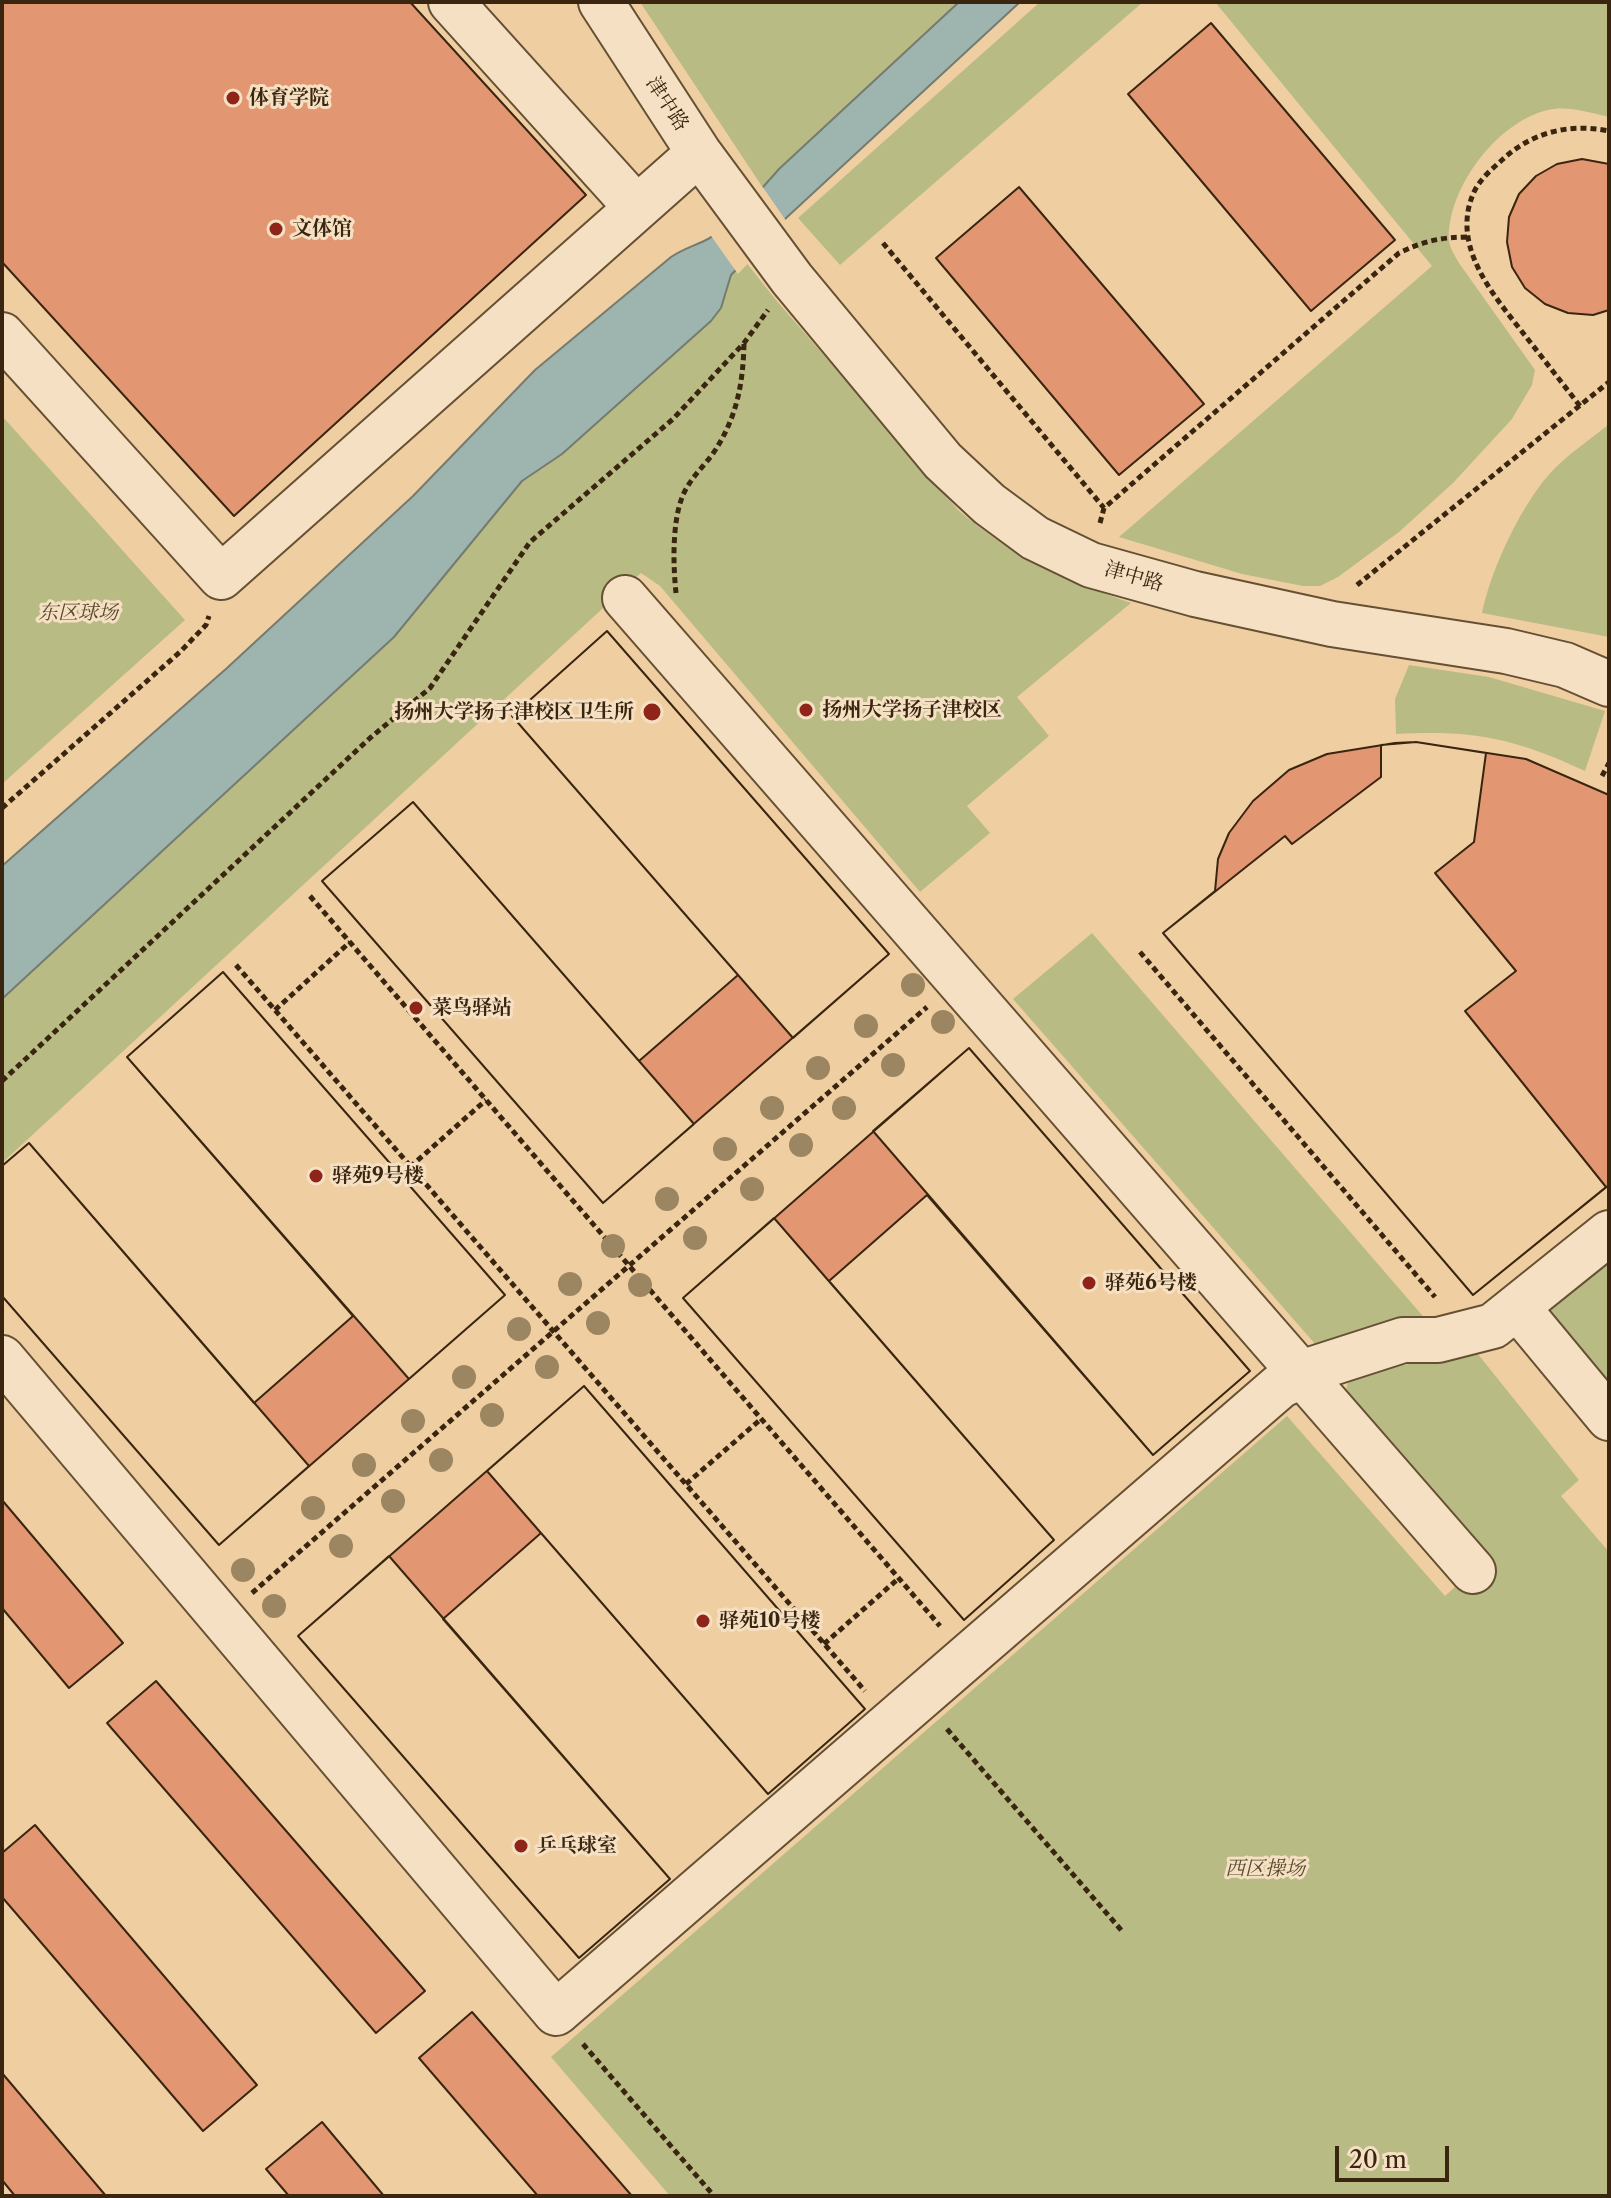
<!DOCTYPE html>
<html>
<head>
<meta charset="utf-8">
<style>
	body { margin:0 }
	#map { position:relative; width:1611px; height:2198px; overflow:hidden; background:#efcfa2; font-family:"Libre Caslon Text",serif }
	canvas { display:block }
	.frame { position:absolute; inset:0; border:4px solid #392510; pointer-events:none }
	.scale { position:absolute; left:1335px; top:2146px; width:114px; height:36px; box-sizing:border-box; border:4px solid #392510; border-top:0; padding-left:10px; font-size:24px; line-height:28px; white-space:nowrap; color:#392510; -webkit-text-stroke:6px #f5e0c3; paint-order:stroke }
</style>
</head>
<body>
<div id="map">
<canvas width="1611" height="2198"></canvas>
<div class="frame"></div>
<div class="scale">20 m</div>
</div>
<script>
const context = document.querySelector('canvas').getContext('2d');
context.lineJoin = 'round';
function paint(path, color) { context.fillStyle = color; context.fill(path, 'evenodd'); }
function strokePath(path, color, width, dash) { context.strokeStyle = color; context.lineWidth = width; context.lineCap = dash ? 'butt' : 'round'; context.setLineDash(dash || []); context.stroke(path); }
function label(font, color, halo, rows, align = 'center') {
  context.font = font + ' "Libre Caslon Text","Noto Serif SC",serif'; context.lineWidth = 6; context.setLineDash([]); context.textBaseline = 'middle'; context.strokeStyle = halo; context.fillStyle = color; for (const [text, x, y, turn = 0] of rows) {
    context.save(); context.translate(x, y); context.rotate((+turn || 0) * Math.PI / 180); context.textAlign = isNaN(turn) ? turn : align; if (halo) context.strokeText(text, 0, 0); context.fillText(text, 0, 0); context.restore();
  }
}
paint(new Path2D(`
	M640,2h321l-198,186z
	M1040,2h103l-303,263 -42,-47z
	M1215,2h394v115c-17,-4 -38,-10 -55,-8 -53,7 -108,79 -105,132 1,7 6,15 10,22l76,107 -3,15 -20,34 -59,64 -54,49 -61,45 -18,9h-17l-61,-12 -123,-37 313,-271z
	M745,261l31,39 182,210c57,48 104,69 173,93l-114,94 32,39 -82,70 23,27 -70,59 -260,-306 -19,-13 -639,590v-164l392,-362 128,-156 40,-27 164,-159 5,-20z
	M2,416l183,204 -183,164z
	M1609,424v213l-127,-24c9,-44 41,-113 73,-145 16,-16 36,-29 54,-44z
	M1409,665l80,12 116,34 -20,60c-72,-33 -110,-41 -189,-37l-1,-35z
	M1092,933l336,389 -112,23 -303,-346z
	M1609,1253v134l-66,-79z
	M1477,1353l102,127 -18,16 48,56v644h-939l-119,-139 736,-641 158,180 28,-25 -128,-177 3,-12 13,-10z`), '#b9bb85');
const water = new Path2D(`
	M959,2h61l-235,217 -54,56 -10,33 -10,13 -149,133 -40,27 -128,156 -392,362v-133l225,-198 186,-172 122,-126 136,-113c12,-8 23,-11 35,-17 17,-8 59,-55 73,-71z`);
paint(water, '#9db4af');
strokePath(water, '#757b6f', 2);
paint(new Path2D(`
	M762,186l25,36 -49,52 -29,-41z`), '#efcfa2');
const building = new Path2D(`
	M2,2h408l176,193 -352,321 -232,-254z
	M1211,23l184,217 -84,71 -183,-217z
	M1582,159l27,5v146l-16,5 -25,-2 -23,-9 -20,-16 -13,-21 -5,-25 2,-25 10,-23 17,-18 21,-12z
	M1019,187l185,217 -85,71 -183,-217z
	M607,631l282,323 -286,249 -281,-322 91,-79 226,259 99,-86 -226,-259z
	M607,631l282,323 -96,84 -281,-322z
	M1416,742l110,17 83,36v390l-136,110 -310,-362 122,-97 7,8 89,-67v-32z
	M1416,742l70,11 -12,89 -39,31 81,98 -51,40 141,176 -133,108 -310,-362 52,-42 3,-32 11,-26 24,-32 36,-31 38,-16 68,-11z
	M413,802l281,322 -91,79 -281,-322z
	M223,972l282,323 -286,250 -217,-249v-130l27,-23 225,260 99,-87 -226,-259z
	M223,972l282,323 -96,84 -282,-322z
	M969,1048l281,323 -97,84 -226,-260 -98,86 225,259 -90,80 -281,-322z
	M969,1048l281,323 -97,84 -280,-324z
	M29,1143l280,323 -90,79 -217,-249v-130z
	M774,1218l280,322 -90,80 -281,-322z
	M584,1386l281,323 -97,85 -227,-261 -98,86 227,260 -91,79 -281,-322z
	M584,1386l281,323 -97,85 -281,-323z
	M2,1500l121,143 -54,45 -67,-80z
	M389,1556l281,323 -91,79 -281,-322z
	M156,1681l269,310 -49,42 -269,-310z
	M35,1825l222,260 -54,46 -201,-234v-44z
	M472,2012l160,184h-94l-119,-138z
	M2,2073l104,123h-91l-13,-16z
	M322,2122l62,74h-95l-23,-27z`);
paint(building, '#e29772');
strokePath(building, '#392510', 2);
const minor = new Path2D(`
	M451,2l186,206
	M601,2l98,151 93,126 151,182 46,43 46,34 56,27 104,29 137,30 174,27 59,14 44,19
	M2,335l219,242 478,-424
	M625,598l848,973
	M1517,1307l92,111
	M2,1358l554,655 724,-627 36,-18 87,-28h35l55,-14 116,-93`);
strokePath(minor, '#665034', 48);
strokePath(new Path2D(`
	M883,243l221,265
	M1580,406c-18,-23 -35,-45 -53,-68 -31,-40 -78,-91 -53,-146 6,-13 18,-23 28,-32 30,-28 67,-37 107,-29
	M1100,523l4,-15 295,-255c24,-12 43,-16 70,-16
	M1357,585l252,-203
	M676,593c-3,-28 -4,-72 7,-98 7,-16 19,-27 29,-40 24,-35 31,-69 32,-111
	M1602,776l7,-13
	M2,808l178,-156 26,-27 3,-9
	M310,896l630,730
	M1140,952l295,345
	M236,965l629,726
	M275,1010l75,-68
	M2,1081l368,-343 60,-50 100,-146 143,-123 71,-76 24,-33
	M410,1167l76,-67
	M686,1484l75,-65
	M252,1593l675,-586
	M824,1644l75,-66
	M947,1729l175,202
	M583,2044l131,152`), '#392510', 5, [6, 4]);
strokePath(minor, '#f5e0c3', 44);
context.fillStyle = '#9c8662';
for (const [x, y] of [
	[913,985],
	[943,1022],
	[866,1026],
	[893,1065],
	[818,1068],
	[772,1108],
	[844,1108],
	[801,1145],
	[725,1149],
	[752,1189],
	[667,1199],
	[695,1238],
	[613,1246],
	[570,1284],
	[640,1285],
	[598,1323],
	[519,1329],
	[547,1367],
	[464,1377],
	[492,1415],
	[413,1421],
	[441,1460],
	[364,1465],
	[393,1501],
	[313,1508],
	[341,1546],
	[243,1570],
	[274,1606]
]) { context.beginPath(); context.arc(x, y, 12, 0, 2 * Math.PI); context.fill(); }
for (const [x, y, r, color] of [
	[233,98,8,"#8f2418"],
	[276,229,8,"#8f2418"],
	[806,710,8,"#8f2418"],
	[652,712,10,"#8f2418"],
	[416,1008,8,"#8f2418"],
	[316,1176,8,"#8f2418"],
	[1089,1283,8,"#8f2418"],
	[703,1621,8,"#8f2418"],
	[521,1846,8,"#8f2418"]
]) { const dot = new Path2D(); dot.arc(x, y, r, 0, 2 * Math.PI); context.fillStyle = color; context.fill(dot); strokePath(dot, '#f5e0c3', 3); }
label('bold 20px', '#392510', '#f5e0c3', [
	["体育学院",249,98],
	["文体馆",292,229],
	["扬州大学扬子津校区",822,710],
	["扬州大学扬子津校区卫生所",634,712,"right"],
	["菜鸟驿站",432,1008],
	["驿苑9号楼",332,1176],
	["驿苑6号楼",1105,1283],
	["驿苑10号楼",719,1621],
	["乒乓球室",537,1846]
], 'left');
label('20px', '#392510', '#f5e0c3', [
	["津中路",667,104,57],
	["津中路",1134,577,16]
]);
label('italic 20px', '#594a2d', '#f5e0c3', [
	["东区球场",78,613],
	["西区操场",1265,1869]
]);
</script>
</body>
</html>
